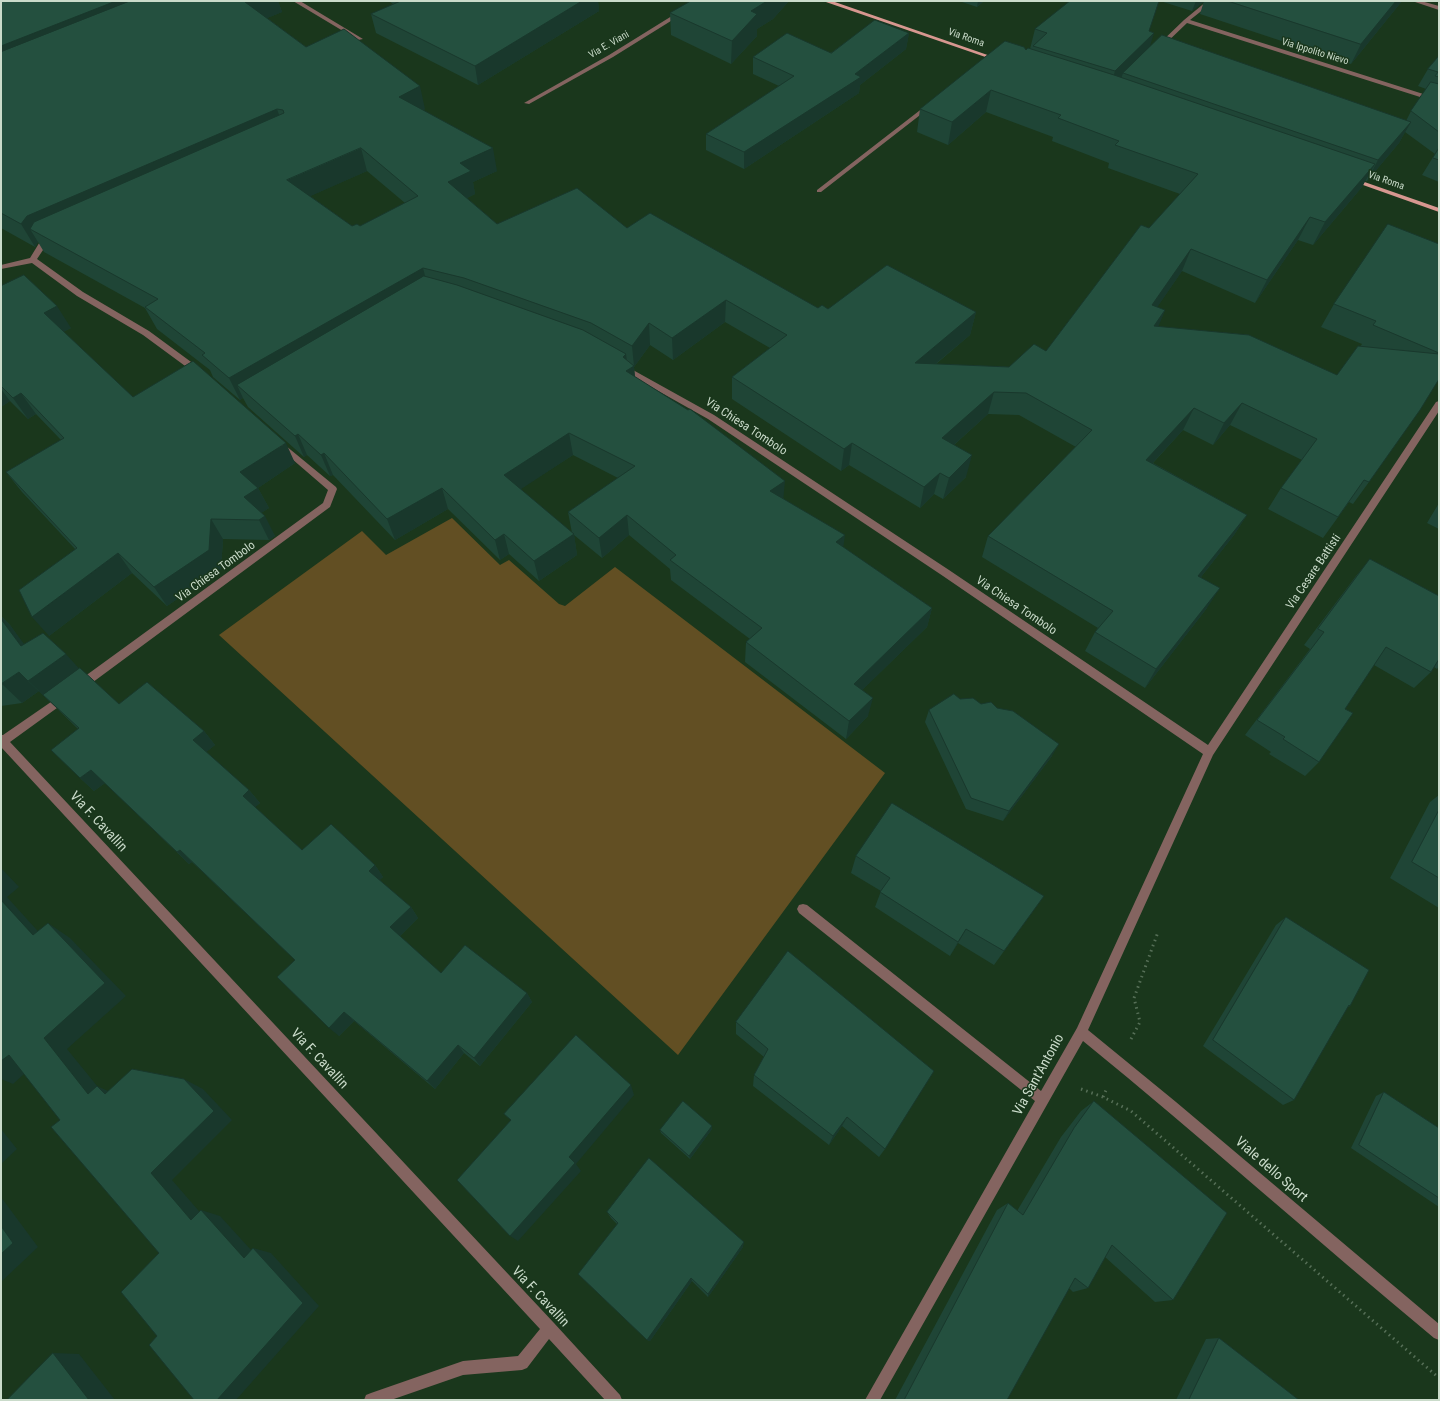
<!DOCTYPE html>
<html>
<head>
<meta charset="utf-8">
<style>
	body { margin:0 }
	#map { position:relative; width:1440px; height:1401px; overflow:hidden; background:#1a371c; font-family:"Roboto Condensed",sans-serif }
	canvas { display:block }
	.frame { position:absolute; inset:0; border:2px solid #cadbca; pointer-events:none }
</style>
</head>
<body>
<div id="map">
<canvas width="1440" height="1401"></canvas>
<div class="frame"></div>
</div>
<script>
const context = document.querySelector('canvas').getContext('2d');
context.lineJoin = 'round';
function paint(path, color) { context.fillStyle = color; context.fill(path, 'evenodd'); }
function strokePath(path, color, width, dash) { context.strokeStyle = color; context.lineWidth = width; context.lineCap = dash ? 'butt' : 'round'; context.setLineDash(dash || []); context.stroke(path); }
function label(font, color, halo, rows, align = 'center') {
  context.font = font + ' "Roboto Condensed",sans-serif'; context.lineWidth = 3; context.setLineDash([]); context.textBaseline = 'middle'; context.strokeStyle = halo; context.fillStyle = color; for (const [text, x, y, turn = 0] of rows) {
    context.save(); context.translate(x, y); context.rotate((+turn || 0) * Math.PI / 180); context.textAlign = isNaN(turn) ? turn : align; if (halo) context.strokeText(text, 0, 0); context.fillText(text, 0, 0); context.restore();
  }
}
paint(new Path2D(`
	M452,518l48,47 9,-5 50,44 6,2 50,-39 270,206 -207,282 -459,-420 143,-104 24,24z`), '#624f23');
strokePath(new Path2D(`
	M1131,1039l9,-17 -6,-24 24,-66
	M1081,1089l22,8 28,14 308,267
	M1103,1097l4,-9`), '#566f57', 3, [1.5, 4]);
paint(new Path2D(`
	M293,1h7l63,38 -5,1z
	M696,1h7l-90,56 -84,47 -5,-1 85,-48z
	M1207,1h7l-24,19 249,79v4l-252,-80 -25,24h-4v-2l26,-25z
	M1412,1h9l18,5v4z
	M928,104l5,1 -112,87h-4v-2z
	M51,237l4,2 -8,5 -10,15 46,33 66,39 53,39v4h-6l-53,-39 -66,-39 -45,-33 -31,6v-4l29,-7 11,-18z
	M624,365l90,50 235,155 259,175 228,-343 3,-1v10l-226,344 -125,275 88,72 263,222v16l-5,-2c-118,-98 -232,-200 -351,-297l-203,359h-15l170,-299 -236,-188 -2,-4 2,-4 4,-1 4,1 234,186 36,-63 126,-274 -260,-178 -235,-157 -87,-49 -1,-2z
	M280,441l56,46 1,2 -7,18 -245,181h-8l-1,-3 1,-3 246,-179 5,-13 -51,-44 -1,-2z
	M64,693l4,1 1,3 -1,3 -58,42 544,581 66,72 2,5h-17l-56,-61 -22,29 -5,2 -59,5 -72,25h-27l2,-5 5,-2 92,-32 55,-5 22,-27 -539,-582v-12h2z`), '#846460');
paint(new Path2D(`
	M823,1h9l170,59 -5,1z
	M1349,178h4l86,30v4l-90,-32z`), '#d79790');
paint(new Path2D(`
	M1,1h277l4,11 -15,6 39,29 119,62 -2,1 74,61 -24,11 2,12 -8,4 30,26 130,4 191,80 158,4 -6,23 -34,29 73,3 37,-16 103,-123 31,-34 -72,-26 1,-5 -57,-22 1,-4 -67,-25 -38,33 -31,-13 3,-23 106,-59 4,-1 5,-20 114,2 1,16 256,74 5,-10 15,-22 -8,-3 10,-17 11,-13v126l-17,-7 13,-21 -30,-22 -6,11 -32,38h-2l-3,6 -49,58 -15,-5 -43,63 -73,-32 -25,36 8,3 -7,16 179,49 25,-31 -41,-17 13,-23 105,-60v135l-70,103 -16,22 -4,-2 -26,36 -55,-29 13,-21 21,-28 -72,-35 -17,20 -30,-15 -30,33 94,52 -13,20 -33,42 6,31 -62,80 -60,-37 10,-19 3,-4 -116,-71 6,-21 88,-89 -57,-32 -31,-1 -34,31 12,32 -23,22 -9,-5 -14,14 -71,-43 -8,6 -109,-72v-22l38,-29 -45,-26 -52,38 -23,-15 -16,22 1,10 208,170 89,61 -5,19 -65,63 6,26 -22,23 -101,-77 1,-20 4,-3 -79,-59 -1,-11 -41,-34 -27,23 -28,-23 3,20 -38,26 -30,-27 -9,6 -52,-51 -53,31 -62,-65 -3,1 -23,-21 -3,2 -56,-50 -5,-9 -3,2 -27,-23 -3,-7 -53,-41 -12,-21 -101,-56 -6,-10 -3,5 -34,-19zM367,171l38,32 -45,23h-8l-42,-30zM573,455l45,23 -50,34 4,21 -52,-44z
	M389,1h209l1,10 -121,74 -102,-52 -5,-19 22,-10z
	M691,1h98l-16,18 -16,10v7l-26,28 -60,-29 -1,-22z
	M959,1h25l-7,6z
	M1160,1h242l-51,63 -151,-50 4,-13 -12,10z
	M909,33l-3,16 -46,36 -1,8 -115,76 -38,-19v-16l73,-48 -26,-12v-17l78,-4z
	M1,286l70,42 -8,4 70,65 162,66 -37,25 11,20 -8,5 14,23 -6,4 -46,-1 -2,30 -54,37 -35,-33 -83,63 26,-87 -53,-57 -16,-20 55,-32 -25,-26 -8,5 -18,-18 -9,6z
	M1439,503v26l-12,-6z
	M1370,559l69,37v70l-2,3 -3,-2 -3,5 -17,16 -40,-23 -29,44 -26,53 -14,14 -36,-22 2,-2 -26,-17 65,-86 -6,-4 52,-69z
	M1,616l9,9 14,20 55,24 40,35 85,27 11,14 -9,7 43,38 11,13 -5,4 47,43 73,15 8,12 -4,3 32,27 7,11 -18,18 41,37 86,20 5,9 -52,64 -16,-13 -29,36 -81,-68 -15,15 -44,-76 -103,-98 -3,2 -84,-81 -11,8 -14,-13 -2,-49 -39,-38 -17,12 -21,3z
	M960,699l92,57 -49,65 -37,-12 -41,-87 4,-12z
	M1439,795v113l-49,-30 40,-76z
	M856,856l177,55 -39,54 -36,-22 -8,13 -75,-49 6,-16 -30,-18z
	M1286,917l64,89 -3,2 -53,92 -11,5 -80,-59 73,-121z
	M788,951l97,198 -6,8 -37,-31 -13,19 -76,-59 1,-11 10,-18 -28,-23v-12z
	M1384,1092l55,36v79l-88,-59 25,-52z
	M1094,1101l79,199 -18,2 -50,-45 -17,31 -15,4 -4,-4 -62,112h-112l102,-190 11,-7 9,8 44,-74 20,-26z
	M712,1129l-22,30 -29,-26 -1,-3z
	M607,1212l136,35 -35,50 -16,-16 -42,60 -3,-1 -30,-116 -6,-6z
	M1219,1338l80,62h-123l30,-61z`), '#1f4536');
paint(new Path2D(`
	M116,1h66l-181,72v-27z
	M247,1h31l4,11 -29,12 -8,-22z
	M582,1h16l1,10 -121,74 -3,-19z
	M767,1h22l-16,18 -16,10v7l-26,28 1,-23 19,-30z
	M978,1h6l-7,6z
	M1159,1l-14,41 9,-9 -6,20 -25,20 -2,6 -12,12 6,-20z
	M1196,1h9l-13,10z
	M1396,1h6l-51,63 10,-20z
	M909,33l-3,16 -46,36 -1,8 -115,76v-17l111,-78z
	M420,86l5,23 -20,11 -6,-23z
	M991,90l-5,22 -38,33 4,-23z
	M277,109l8,23 -255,97 8,13 -3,5 -14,-23 6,-8z
	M1411,122l-12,21 -32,38 11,-21z
	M361,148l6,23 -72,32 -8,-23z
	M493,148l4,23 -24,11 2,12 -22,11 -5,-23 12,-19z
	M1375,164l-13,23 -49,58 12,-23z
	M1310,217l-12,23 -43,63 12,-23z
	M1191,249l-9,22 -39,57 9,-23z
	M423,268l6,23 -192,94 6,13 -3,2 -11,-22z
	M726,300l-1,22 -52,38 -1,-22z
	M57,306l14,22 -14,7 -13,-22z
	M1165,310l-9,23 -2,-7z
	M976,312l-6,23 -60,50 5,-22z
	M649,323l1,22 -16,22 2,21 -9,-10 -4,-21 3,-3 2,16 6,-4 -2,-20z
	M1,389l9,12 -9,6z
	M994,392l-6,22 -51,46 5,-22z
	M21,393l15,21 -8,5 -15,-21z
	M1242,403l-12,22 -17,20 11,-22z
	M1194,408l-11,22 -47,51 10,-21z
	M569,433l4,22 -64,42 -5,-22z
	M298,434l9,21 -3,2 -9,-21z
	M286,443l9,20 -37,25 11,20 -14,9 -11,-20 -4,-25z
	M852,443l-3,22 -8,6 3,-22z
	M324,453l9,22 -3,1 -9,-21z
	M972,455l-6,22 -23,22 6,-21z
	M940,473l-6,21 -14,14 4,-21z
	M785,481l-2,21 -13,-11z
	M442,488l6,21 -53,31 -8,-21z
	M627,515l2,20 -27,23 -3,-20z
	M1247,515l-13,20 -48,61 12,-20z
	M265,516l10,20 -6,4 -10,-20z
	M211,519l12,20 -2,30 -54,37 -13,-19z
	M504,534l5,20 -9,6 -5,-20z
	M574,534l3,21 -38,26 -5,-20z
	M845,535l-3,21 -6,-14z
	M118,553l14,20 -83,63 -17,-19z
	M1220,588l-13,20 -62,80 11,-19z
	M932,608l-5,19 -77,75 4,-18z
	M1,616l9,9 31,42 -20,-21 -20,-27z
	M66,654l18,20 -36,26 -20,-19z
	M19,672l20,19 -17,12 -20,-19z
	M873,698l-5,18 -22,23 3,-18z
	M204,731l11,14 -11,9 -11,-14z
	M1059,744l-7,12 -49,65 6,-10z
	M91,770l14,13 -11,8 -14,-13z
	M249,790l11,13 -7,6 -10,-13z
	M180,850l12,12 -3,2 -12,-12z
	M375,865l8,12 -6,6 -8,-12z
	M1,868l18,19 -12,10 48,53 -22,-15 -32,-35z
	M411,907l7,11 -20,20 -8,-11z
	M48,923l22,15 56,58 -59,53 44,54 -23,-9 -44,-56z
	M966,929l-8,14 -8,13 8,-14z
	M527,993l5,9 -52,64 -6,-8z
	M344,1012l10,9 -15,15 -10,-8z
	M458,1045l6,8 -29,36 -8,-8z
	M9,1055l24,11 -20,18 -12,-5v-18z
	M184,1079l19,10 29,31 -60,60 39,45 -20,-5 -40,-47z
	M631,1085l3,10 -58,69 5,7 -63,70 -8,-5 59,-79z
	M97,1086l22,10 -14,-2z
	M847,1117l-5,9 -13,19 4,-9z
	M712,1126v3l-22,30 -1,-3z
	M1,1129l16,20 -16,15z
	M1,1197l37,50 -37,35z
	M201,1210l19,6 42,46 -18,-4z
	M744,1242l-1,5 -35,50v-3z
	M253,1248l18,5 48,53 -83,94h-19z
	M691,1278l1,3 -42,60 -3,-1z
	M53,1353l26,1 36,46h-26z`), '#19382c');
const building = new Path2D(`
	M1,1h115l-115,45z
	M130,1h117l-2,1 61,45 38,-18 76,57 -21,11 94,51 -33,15 11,8 -23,11 49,42 80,-36 50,40 23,-15 168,95 4,-3 6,4 59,-44 89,47 -61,51 94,4 25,-23 12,7 95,-126 8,3 49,-54 -83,-29 4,-4 -61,-23 3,-3 -70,-25 -39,32 -32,-13 85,-68 19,6 2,3 2,-2 86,27 261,89 -50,58 -15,-5 -43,63 -76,-31 -39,56 13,5 -11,16 95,9 88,40 21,-29 81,8v25l-19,31 -51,72 -5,-2 -26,37 -57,-29 36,-49 -75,-36 -18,20 -30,-15 -48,52 101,55 -49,61 22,12 -64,81 -61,-37 18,-21 -125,-75 104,-106 -66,-37 -32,-1 -52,46 30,17 -23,23 -9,-5 -16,14 -72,-44 -8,6 -112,-72 55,-42 -61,-35 -54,38 -23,-15 -17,23 -41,-23 -127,-45 -41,-10 -194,110 -27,-23 3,-2 -60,-46 13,-8 -128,-70 4,-7 250,-109 -1,-3 -6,-1 -250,107 -6,8 -20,-11v-161zM361,148l57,48 -58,30 -3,-2 -5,2 -65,-46z
	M401,1h181l-107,65 -104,-52z
	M691,1h76l-16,10 6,3 -25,27 -62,-28z
	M1070,1h89l-10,30 5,2 -39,38 -82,-25 14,-13 -12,-4z
	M1228,1h168l-35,43z
	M875,20l34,13 -54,41 6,3 -117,75 -38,-18 88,-58 -41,-19 34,-24 44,20z
	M1162,35l249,87 -33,38 -255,-87z
	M1439,56v21l-4,-1 3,-4 -10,-3z
	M1431,82l8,2v48l-28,-21z
	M1439,148v12l-6,-2z
	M1388,224l51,20v109l-66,-28 3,-4 -42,-17z
	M24,275l33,31 -13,7 89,84 60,-36 93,82 -46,29 18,16 -14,9 21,19 -6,4 -48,-1 -2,31 -55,37 -36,-34 -86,64 -13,-27 58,-42 -71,-76 58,-34 -43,-45 -8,5 -12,-12v-100z
	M424,276l33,9 126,45 43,24 -3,3 11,9 -8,5 62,39 2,-1 95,72 -15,10 75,44 -9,7 96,66 -78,76 19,14 -24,23 -103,-79 16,-14 -92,-68 6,-5 -49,-40 -28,23 -31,-26 67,-46 -66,-33 -65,42 70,59 -40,27 -30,-27 -9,6 -53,-52 -55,31 -63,-66 -3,2 -23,-21 -3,2 -58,-51z
	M1370,559l69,37v63l-8,13 -45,-25 -41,62 8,4 -34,49 -36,-23 2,-2 -28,-17 67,-88 -6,-3z
	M1,619l20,27 22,-13 23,21 -38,27 -9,-9 -18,12z
	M80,668l39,36 28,-22 57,49 -11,9 56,50 -6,6 59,54 29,-26 44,41 -6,6 42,36 -21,20 51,46 24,-28 62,48 -53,65 -16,-13 -31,36 -83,-69 -15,16 -52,-51 18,-17 -115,-110 -3,2 -86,-82 -11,8 -29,-28 28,-22 -36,-33z
	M954,694l6,5 13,-1 8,6 10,-2 6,6 16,3 46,33 -50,67 -38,-13 -42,-88z
	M892,803l152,93 -40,55 -38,-22 -8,13 -78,-50 10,-14 -34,-22z
	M1439,810v68l-27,-16z
	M1,900l32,35 15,-12 57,60 -61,55 44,56 9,-8 8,8 27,-25 52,10 30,32 -63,62 40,47 10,-10 43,48 9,-10 50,55 -86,97h-23l-45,-55 8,-9 -36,-44 38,-39 -108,-126 9,-7 -51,-65 -8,6z
	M1286,917l83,53 -19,36 -1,-1 -55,95 -81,-60z
	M788,951l146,120 -49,78 -38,-32 -14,19 -79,-61 14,-26 -32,-27z
	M576,1035l55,50 -62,72 6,6 -65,73 -53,-56 54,-60 -7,-6z
	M1384,1092l55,36v70l-80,-53z
	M683,1101l29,25 -23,30 -29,-26z
	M1094,1101l133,112 -54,87 -61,-55 -24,43 -13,-10 -68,122h-103l104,-197 15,12 51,-87z
	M649,1158l95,84 -36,52 -17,-16 -44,62 -69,-66 40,-51 -11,-11z
	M1,1226l12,17 -12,11z
	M1219,1338l80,62h-110z
	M53,1353l36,47h-82z`);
paint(building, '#24503f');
strokePath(building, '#19382c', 1);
label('10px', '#cadbca', '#1a371c', [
	["Via Roma",966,38,19],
	["Via E. Viani",609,45,-30],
	["Via Ippolito Nievo",1315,52,17],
	["Via Roma",1386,181,19]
]);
label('12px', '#cadbca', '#1a371c', [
	["Via Chiesa Tombolo",746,427,33],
	["Via Chiesa Tombolo",216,572,-36],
	["Via Cesare Battisti",1314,572,-56],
	["Via Chiesa Tombolo",1016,606,34]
]);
label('14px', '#cadbca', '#1a371c', [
	["Via F. Cavallin",98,822,47],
	["Via F. Cavallin",319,1059,47],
	["Via Sant'Antonio",1039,1075,-61],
	["Viale dello Sport",1271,1170,41],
	["Via F. Cavallin",540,1297,47]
]);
</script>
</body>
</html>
